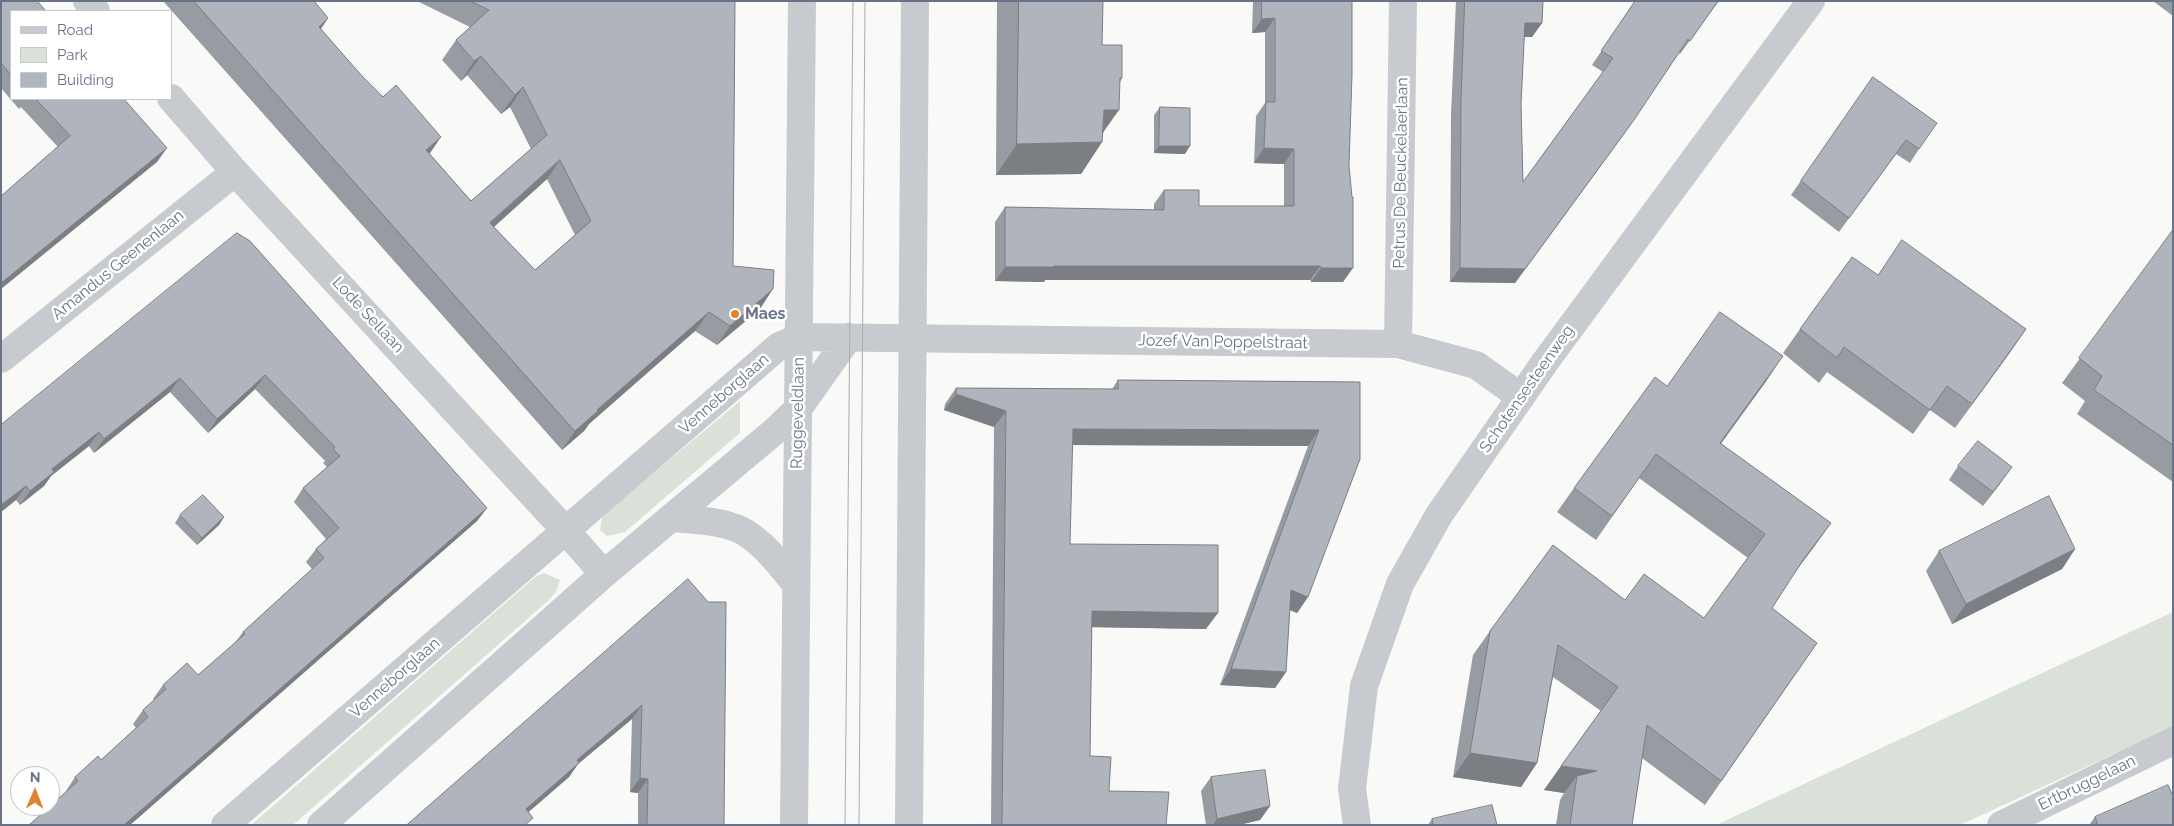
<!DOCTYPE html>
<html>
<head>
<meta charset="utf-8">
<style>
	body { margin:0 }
	#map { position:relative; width:2174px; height:826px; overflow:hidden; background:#f9f9f7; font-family:Raleway,sans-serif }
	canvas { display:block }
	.frame { position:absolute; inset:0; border:2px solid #697388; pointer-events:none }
	.legend { position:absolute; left:10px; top:10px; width:162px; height:90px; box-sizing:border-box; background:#fff; border:1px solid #c3c7cf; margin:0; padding:6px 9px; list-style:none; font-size:15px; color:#697388 }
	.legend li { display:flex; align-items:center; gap:10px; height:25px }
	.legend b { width:25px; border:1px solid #c3c7cf }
	.north { position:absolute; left:10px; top:766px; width:50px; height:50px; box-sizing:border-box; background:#fff; border:1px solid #c3c7cf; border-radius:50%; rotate:1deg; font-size:14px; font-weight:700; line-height:20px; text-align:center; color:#697388 }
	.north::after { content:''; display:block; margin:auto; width:18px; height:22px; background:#e3822e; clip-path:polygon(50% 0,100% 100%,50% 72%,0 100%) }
</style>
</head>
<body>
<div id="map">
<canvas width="2174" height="826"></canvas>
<div class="frame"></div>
<ul class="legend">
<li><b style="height:6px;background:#c7cace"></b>Road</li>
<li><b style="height:14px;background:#dae1d8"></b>Park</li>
<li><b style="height:14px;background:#b0b5bd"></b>Building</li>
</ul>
<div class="north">N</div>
</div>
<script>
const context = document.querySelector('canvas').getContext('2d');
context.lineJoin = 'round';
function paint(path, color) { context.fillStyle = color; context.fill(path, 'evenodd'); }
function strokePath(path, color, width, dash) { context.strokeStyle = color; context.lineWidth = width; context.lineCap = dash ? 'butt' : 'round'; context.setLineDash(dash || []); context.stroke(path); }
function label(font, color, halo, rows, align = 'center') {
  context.font = font + ' Raleway,sans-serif'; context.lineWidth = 5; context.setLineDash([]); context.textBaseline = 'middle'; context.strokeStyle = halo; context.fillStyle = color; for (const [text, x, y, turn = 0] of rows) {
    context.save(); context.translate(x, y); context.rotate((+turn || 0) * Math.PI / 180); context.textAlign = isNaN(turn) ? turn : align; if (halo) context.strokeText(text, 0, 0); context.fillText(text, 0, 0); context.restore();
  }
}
paint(new Path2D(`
	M740,401v32l-115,99 -18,4 -7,-6 2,-12 5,-6z
	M544,573l16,7 -4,12 -7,8 -256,225h-42l284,-248z
	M2173,612v115l-213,98h-244z`), '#dae1d8');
strokePath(new Path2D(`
	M87,1l9,10
	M171,98l64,74 331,359 38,43
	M1398,344l5,-343
	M1,359l234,-187
	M673,518c19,2 39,2 57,8 27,7 49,38 66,58
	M225,825l554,-479 21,-9 598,7 78,21 45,32
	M321,825l283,-251 172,-144 22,-21 51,-72
	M2001,825l172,-84`), '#c7cace', 28);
strokePath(new Path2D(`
	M794,825l8,-824
	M909,825l6,-824
	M1357,825l-5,-36 12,-103 36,-102 39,-69 106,-153 266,-361`), '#c7cace', 28);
strokePath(new Path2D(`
	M845,825l8,-824
	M859,825l6,-824`), '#aaadb4', 1);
paint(new Path2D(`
	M1,1l10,10v88h113l33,63 -99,-15 -37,-40 -2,2 -18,-21z
	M163,1h151l14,17 -7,11 150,172 60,-52 -21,-42 -9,7 -34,-39 -6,6 -19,-21 14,-20 14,-13 -53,-26h318l-2,265 27,43 -43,36 -22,-14 -106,93 -5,7 -22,19zM547,179l28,56 -40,35 -41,-43z
	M997,1h106l-1,44 20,33 -2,4 -17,52 -1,8 -21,32 -85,1z
	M1253,1h99l-9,281h-32l-1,-2h-265l-1,2 -49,-1v-59l10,-15 149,3v-6l10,-14 35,16h85v-42l-30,-1 2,-47 9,-13v-71l-13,1z
	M1456,1h87l-1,22 -10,14h-8l-3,67 2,78 80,-110 -11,-7 43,-64h84l-39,53 -1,-1 -55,81 -109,149 -65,-1 1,-167z
	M2153,1h20v15z
	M1873,77l46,72 -9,14 -14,-9 -57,78 -48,-37z
	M1160,107l25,47 -31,-1v-38z
	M2173,230v252l-96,-68 8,-13 -23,-18z
	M237,233l250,275 -10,13 -347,304h-101l37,-33v-1l9,-14 26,-17 35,-32 -3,-4 10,-14 11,-10 -1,-1 10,-14 35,-10 36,-31 9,-12 69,-63 -6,-7 10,-13 10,-10 -32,-37 9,-14 24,-21 -4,-4 2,-2 -70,-72 -47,44 -38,-41 -76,61 -5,-7 -38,30 -7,10 -24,19 -4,-5 -15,12z
	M1878,275l148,54 -71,99 -25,-18 -17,24 -86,-62 -8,11 -36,-30 17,-24z
	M1118,380l242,2 -52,215 -11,16 -7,-3 -4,62 -11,16 -55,-3 88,-239 -236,-1 -2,99 136,85 -114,-2 -2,129 19,35 57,34h-175l3,-398 -50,-17 1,-6 11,-16 156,1z
	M1767,380l-46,64 110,79 -36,49 -23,36 45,35 -112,162 -63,-47 -10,67h-76l4,-25 4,-7 -20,-3 57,-79 -48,-34 -16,86 -16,24 -68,-10 20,-122 17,-24 135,-31 79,18 44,-60 -109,-80 -43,62 -39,-28 17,-24 93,-102z
	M1958,466l44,15 -19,25 -34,-26z
	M180,515l44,2 -5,8 -22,20 -22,-22z
	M2075,549l-13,20 -110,55 -26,-53 13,-20z
	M688,579l36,246h-86v-32l-8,-1 2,-73 -54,45 -9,13 -41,35 -121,13z
	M1211,777l59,29 -10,14 -21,5h-33l-5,-34z
	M2095,817l78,8h-84z
	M1432,819l65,6h-69z`), '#979ca3');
paint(new Path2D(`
	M328,18l-13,19 4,-10z
	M1275,18l-10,14 -13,1 10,-14z
	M1525,23h17l-10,14h-17z
	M481,56l-14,19 -6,6 13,-20z
	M523,87l-13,20 -9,7 14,-19z
	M1104,110h15l-22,31z
	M1624,134l-109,149 -65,-1 10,-14z
	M441,137l-13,19 -2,-6z
	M1102,142l-21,32 -85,1 21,-31z
	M1159,146h31l-5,8 -31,-1z
	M167,148l-10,14 -156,127v-6z
	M1264,148l30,1 -10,15 -30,-1z
	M560,160l-13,19 -70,63 13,-19z
	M1054,266h266l-10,14h-265l-1,2 -49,-1 10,-14z
	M1321,268h32l-10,14h-32z
	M773,289l-13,20 -43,36 13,-19z
	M709,312l-14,19 -106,93 -5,7 -22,19 13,-19 22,-21z
	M2026,329l-17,25 -54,74 17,-24z
	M1783,356l-16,24 -64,87 17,-24z
	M265,375l-10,14 -47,44 9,-14z
	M180,378l-10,14 -76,61 10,-14z
	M956,394l50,17 -12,16 -50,-17z
	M1073,429l246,1 -11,16 -246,-1z
	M99,432l-10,14 -38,30 -7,10 -24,19 10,-14 22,-22z
	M2012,467l-10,14 -19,25 10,-14z
	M26,486l-10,14 -15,12v-7z
	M487,508l-10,13 -347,304h-6z
	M224,517l-5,8 -22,20 5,-7z
	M1831,523l-17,24 -28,37 17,-24z
	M2075,549l-13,20 -110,55 14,-20z
	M1291,590l17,7 -11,16 -17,-7z
	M1092,611l126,2 -12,16 -125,-2z
	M1231,669l55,3 -11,16 -55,-3z
	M642,705l-10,14 -54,45 -9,13 -53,46 10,-14 51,-49z
	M1470,753l67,10 -16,24 -68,-10z
	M1561,766l36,5 -20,5 -13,17 -20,-3z
	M640,778l8,1 -10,14 -8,-1z
	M1270,806l-10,14 -21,5h-26l4,-6z`), '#7b7f84');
const building = new Path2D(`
	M1,1h36l9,10h-35v64l-10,-12z
	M194,1h120l14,17 -9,9 43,49 21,21 13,-12 45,52 -15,13 45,51 76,-66 -24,-48 -8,8 -34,-39 -7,5 -18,-21 33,-30 -19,-9h265l-2,265 41,4 -1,19 -43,37 -21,-14 -112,98 1,1 -23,20zM560,160l31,61 -56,49 -45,-47z
	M1019,1h84l-1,44h20v33h-2l-1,32h-15l-2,32 -85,2z
	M1262,1h90v73l-3,92 3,31h1v71h-32l-1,-2h-266v1h-49v-60l159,3v-20h35v16h95v-57l-30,-1 2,-46h9v-84l-13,1z
	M1465,1h78l-1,22h-17l-4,81 2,78 90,-124 -12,-7 34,-50h83l-28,40 -2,-2 -54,81 -109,149 -65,-1 1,-167z
	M1873,77l64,46 -18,26 -13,-9 -57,78 -48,-37z
	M36,99h88l43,49 -166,135v-87l69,-60z
	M1160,107l30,1v38h-31z
	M2173,230v215l-79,-55 8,-14 -23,-18z
	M237,233l13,8 237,267 -363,317h-95l49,-44 -3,-4 23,-21 3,4 47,-43 -5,-7 23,-21 -3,-4 24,-22 11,12 47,-41 -2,-2 81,-74 -8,-9 23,-21 -36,-40 37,-32 -7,-7 2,-2 -70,-72 -48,44 -37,-41 -76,61 -5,-7 -47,37 2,3 -24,19 -4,-5 -25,19v-80z
	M1902,240l124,89 -54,75 -25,-18 -17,24 -86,-63 -7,11 -37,-29 52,-72 26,18z
	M1720,312l63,44 -63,87 111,80 -28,37 -31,48 45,35 -96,138 -74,-56 -15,100h-62l7,-49 20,-5 -36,-5 57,-79 -60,-42 -21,118 -67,-10 20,-122 63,-86 72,55 19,-26 60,44 61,-84 -109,-80 -44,62 -38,-28 81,-111 12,9z
	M1118,380l242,2v77l-52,138 -17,-7 -5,82 -55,-3 88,-239 -246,-1 -3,115 148,1v68l-126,-2 -2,145 21,1 -2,34 60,1 -3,33h-164l4,-414 -50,-17v-6l162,1z
	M1978,441l34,26 -19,25 -35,-26z
	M203,495l21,22 -22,21 -22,-23z
	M2049,496l26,53 -109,55 -27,-53z
	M688,579l20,23h18l-2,223h-77l1,-46 -8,-1 2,-73 -65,55 2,3 -53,46 7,9 -8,7h-118z
	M1265,770l5,36 -53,13 -6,-42z
	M2168,785l5,11v29h-75l-3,-8z
	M1492,805l5,20h-64l-1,-6z`);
paint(building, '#b0b5bd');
strokePath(building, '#7b7f84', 1);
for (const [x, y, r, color] of [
	[735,314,5,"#e3822e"]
]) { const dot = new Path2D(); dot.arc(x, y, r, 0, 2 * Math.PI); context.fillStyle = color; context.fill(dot); strokePath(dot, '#fff', 2); }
label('16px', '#697388', '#fff', [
	["Petrus De Beuckelaerlaan",1401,173,-89],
	["Amandus Geenenlaan",118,265,-39],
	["Lode Sellaan",368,315,47],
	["Jozef Van Poppelstraat",1223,342,1],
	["Schotensesteenweg",1527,389,-55],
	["Venneborglaan",724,394,-41],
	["Ruggeveldlaan",798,413,-89],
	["Venneborglaan",395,678,-41],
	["Ertbruggelaan",2087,783,-26]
]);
label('bold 16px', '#697388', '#fff', [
	["Maes",745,314]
], 'left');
</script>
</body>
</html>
